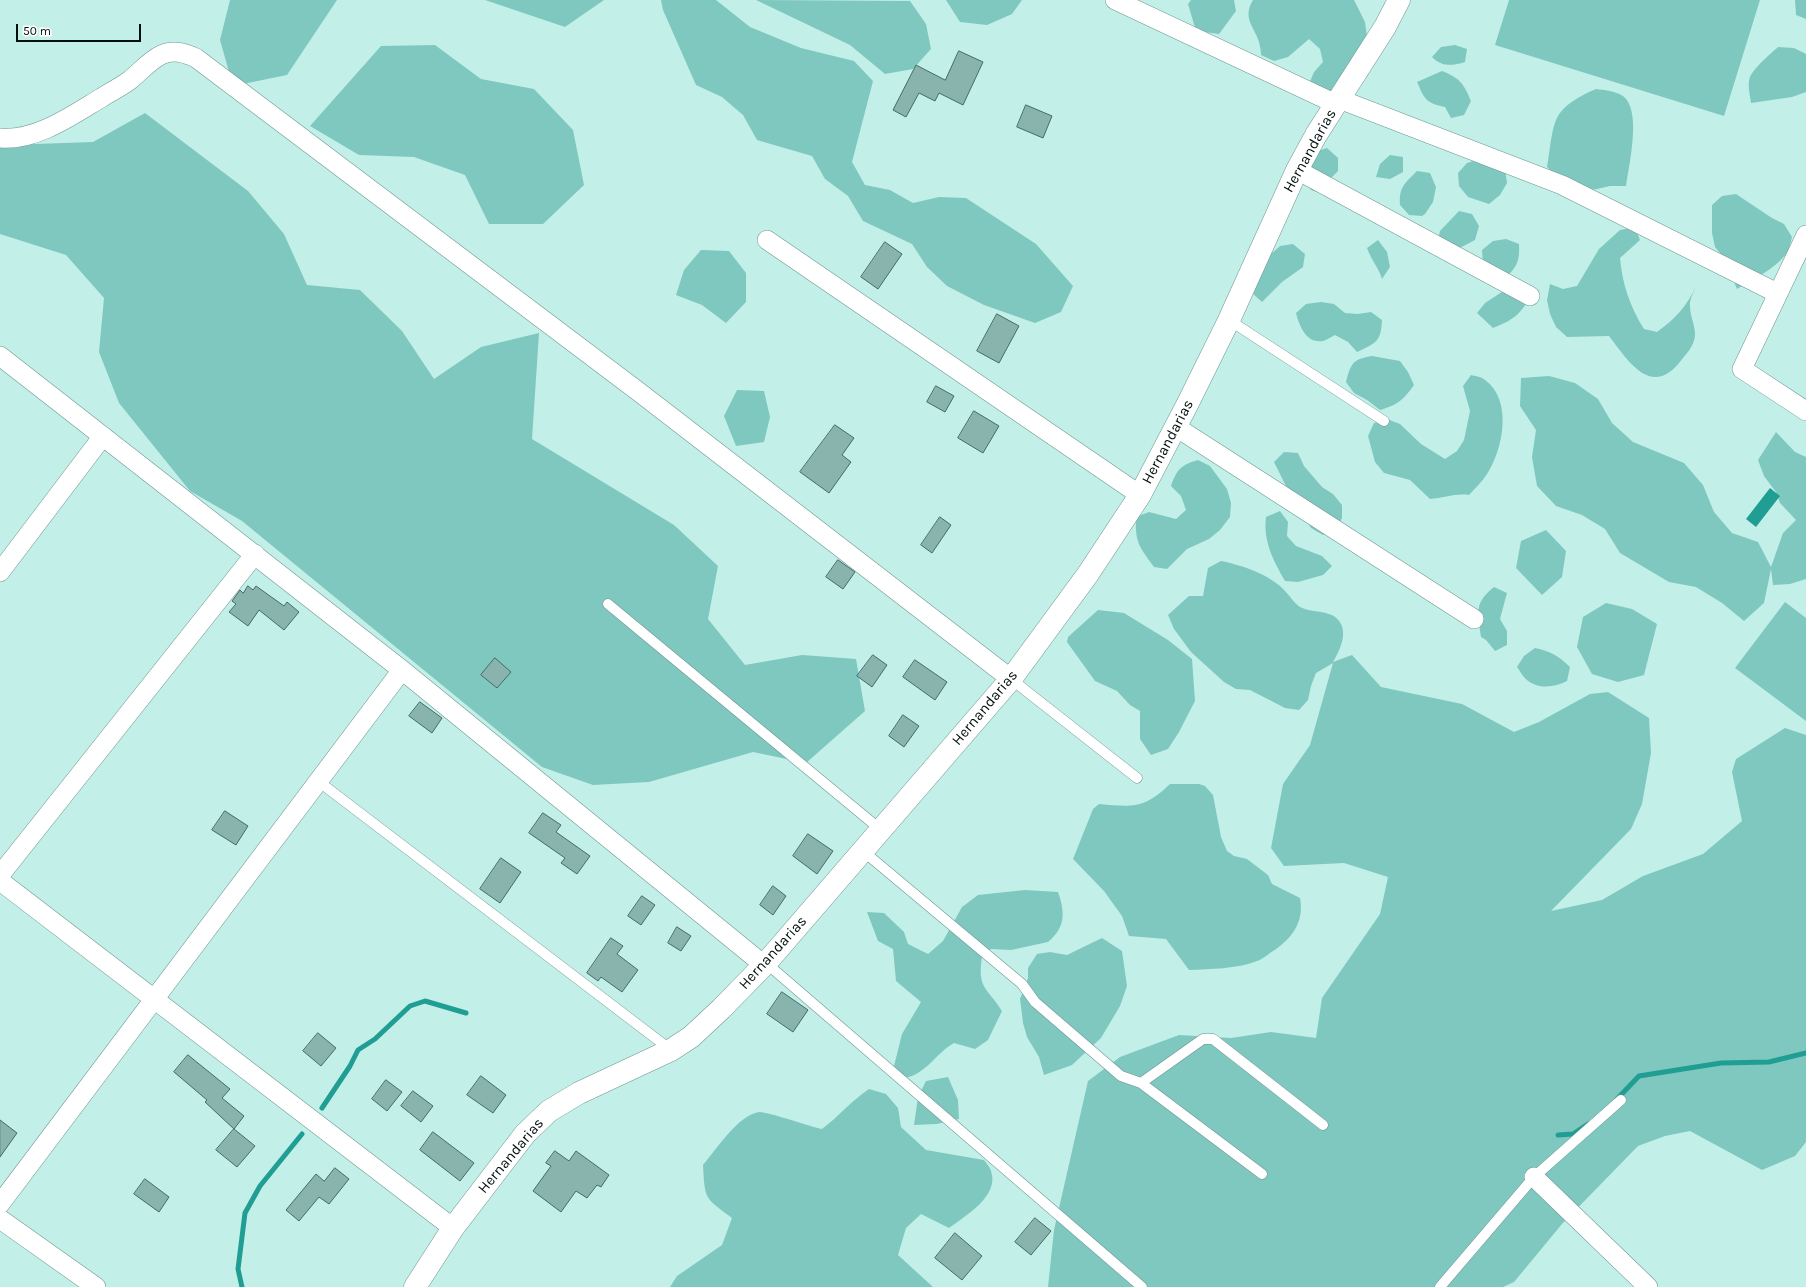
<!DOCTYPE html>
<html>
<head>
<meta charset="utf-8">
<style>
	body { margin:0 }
	#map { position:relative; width:1806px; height:1287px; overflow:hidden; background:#c3efe9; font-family:Karla,sans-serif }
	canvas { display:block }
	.scale { position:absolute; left:16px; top:24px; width:125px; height:18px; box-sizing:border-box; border:2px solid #020f0d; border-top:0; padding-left:5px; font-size:12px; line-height:14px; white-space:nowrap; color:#020f0d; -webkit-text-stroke:3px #fff; paint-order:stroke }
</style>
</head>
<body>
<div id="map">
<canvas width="1806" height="1287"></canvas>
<div class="scale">50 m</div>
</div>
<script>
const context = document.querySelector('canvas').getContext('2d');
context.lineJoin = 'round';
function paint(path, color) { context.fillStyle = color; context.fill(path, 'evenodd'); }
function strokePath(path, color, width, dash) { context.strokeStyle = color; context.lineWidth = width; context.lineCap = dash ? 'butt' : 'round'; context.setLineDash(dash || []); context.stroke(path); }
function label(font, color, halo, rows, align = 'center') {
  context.font = font + ' Karla,sans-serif'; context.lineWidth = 4; context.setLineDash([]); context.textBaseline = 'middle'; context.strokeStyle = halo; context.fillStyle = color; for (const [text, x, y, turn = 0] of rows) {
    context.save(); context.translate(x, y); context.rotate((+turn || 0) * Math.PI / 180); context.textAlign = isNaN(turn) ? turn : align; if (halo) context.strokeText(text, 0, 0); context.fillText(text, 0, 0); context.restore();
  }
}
paint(new Path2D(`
	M230,0h107l-50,75 -54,11 -13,-46z
	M485,0h119l-39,27z
	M661,0h55l34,27 51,21 53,13 19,20 -21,81 13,23 25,5 23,13 26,-6 27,1 70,46 37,42 -12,26 -26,11 -51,-18 -37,-19 -20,-19 -15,-23 -49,-23 -15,-25 -23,-17 -13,-23 -55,-16 -14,-25 -21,-18 -26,-12 -33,-75z
	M756,0l154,1 16,23 5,25 -18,20 -28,5 -35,-29z
	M946,0h76l-10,14 -25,11 -27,-3z
	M1191,0h43l2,11 -17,23 -23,-3 -8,-27z
	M1253,0h101l11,22 2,15 -42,66 -16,-19 5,-12 9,-10 -3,-13 -11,-10 -21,18 -14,4 -13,-6c0,-4 -1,-9 -2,-13 -5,-16 -17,-24 -6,-42z
	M1509,0h251l-36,116 -229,-71z
	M1795,0h11v19l-10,-4z
	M435,45l46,34 53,10 39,41 11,55 -41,39h-54l-24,-49 -51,-18 -55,-2 -49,-29 71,-80z
	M1455,45l12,4 -2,13c-13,4 -23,5 -33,-5l9,-10z
	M1778,47l16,1 12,6v38l-14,5 -41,6c-1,-8 -4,-18 -1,-26 4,-9 20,-23 28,-30z
	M1442,71c18,7 22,13 29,30l-7,14 -13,3 -6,-11c-19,-4 -20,-7 -28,-25z
	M1596,89c8,1 19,2 27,7 19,14 6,69 3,90h-16l-13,3 -14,2 -26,-14 -10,-10c3,-14 4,-43 13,-54 8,-11 24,-19 36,-24z
	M145,113l103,78 36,43 23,51 53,5 42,41 32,48 47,-32 58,-14 -7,106 142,86 44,41 -10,53 37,46 57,-10 54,4 9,52 -59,52 -53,-11 -104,30 -56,3 -51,-18 -300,-246 -52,-30 -71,-88 -20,-51 5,-54 -38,-43 -66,-21v-104l35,14 58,-2z
	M1327,148l11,10v13l-11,11 -2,12 -14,-4 -6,-13 10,-25z
	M1390,155l13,2v15l-13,7 -14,-2 4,-13z
	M1480,159l25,10 2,14 -7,12 -11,9 -21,-7 -9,-11 -1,-13 9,-10z
	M1417,171l13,2 6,14 -3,15 -8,12 -3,2 -13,-1 -9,-10c-1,-18 4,-21 17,-34z
	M1736,194l36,24 12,6 8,13c-1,4 -2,8 -3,12 -8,17 -37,31 -52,40l-13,-31 -9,-11 -3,-14v-28l10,-9z
	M1459,211l13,3 7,12 -4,14 -25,13 -14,-3 4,-19z
	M1635,227l5,13 -20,18c2,25 10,49 24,71l13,3c17,-12 31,-27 39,-46 -2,6 -7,14 -6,20 0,10 5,19 5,28 0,12 -9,20 -16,29 -29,35 -52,-4 -70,-27l-42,1 -11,-10 -6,-13 -3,-14 3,-16 13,5 14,-3 22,-37 21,-19z
	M1506,239l13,5c1,20 -3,24 -18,38l-18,-17 -1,-15 11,-9z
	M1378,240l9,12 3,15 -8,12c-3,-11 -11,-19 -15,-31z
	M1293,244l12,10 -2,13 -21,15 -20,20 -10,-9 18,-38 10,-9z
	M701,250l28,1 17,22v29l-20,21 -24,-18 -26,-10 8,-25z
	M1508,288l19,14c-9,15 -17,19 -34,26l-16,-15 8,-10z
	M1321,302l13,2 11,9 13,1 13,-2 11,8c-1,22 -6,23 -25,32l-9,-10 -13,-7c-4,2 -9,5 -12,6 -17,3 -24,-16 -27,-28l10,-9z
	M1372,356l28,5 8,11 6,13c-11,15 -16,20 -34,25l-13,-10 -13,-7 -8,-11c5,-19 7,-23 26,-26z
	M1471,375c4,1 11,2 14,5 28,20 18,69 2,94 -5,8 -12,14 -18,21 -13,-2 -26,3 -39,4l-20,-19 -26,-7 -9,-11 -7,-26 6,-13 13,-4 13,5 21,20 24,15 12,-8 7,-11 6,-29 -7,-25z
	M1549,376l26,7 23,16 14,24 21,19 51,21 19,22 11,27 18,21 26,9 13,25 12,-34 13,-13 -16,-17 -4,-11 -12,-16 -6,-16 18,-28 19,20 11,5v122l-16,5 -17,1 -2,-16 -7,34 -20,18 -22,-18 -26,-16 -27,-5 -49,-29 -15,-24 -23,-14 -26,-9 -19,-20 -5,-29 4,-27 -16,-24 1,-28z
	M737,390l27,1 6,26 -6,25 -28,4 -12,-30z
	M1284,452l14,1 6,13 18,21 11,7 9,11v13l-6,13 -13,4 -12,-7 -24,-40 -13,-26z
	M1198,460l12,6 17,23 4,14 -1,14 -10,13 -11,9 -22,10 -20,20 -13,-2c-15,-21 -19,-24 -18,-50l13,-5 27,7 10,-9 -5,-14 -10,-10c6,-17 10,-21 27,-26z
	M1280,511l8,11 -1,14 9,10 26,10 10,10 -9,9 -25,7 -13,-1c-12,-21 -22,-40 -19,-64z
	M1546,530l20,21 -4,26 -20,18 -26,-27 5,-27z
	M1221,561c21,4 50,14 64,30 7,7 10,15 20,18 12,4 29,1 36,15 6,12 -2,28 -8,38l19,-7 29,32 81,17 52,28 25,-10 51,-28 18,-2 41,26 2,35 -9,51 -11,25 -80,82 51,-11 41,-24 60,-22 39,-33 -10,-49 4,-13 49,-31 21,7v407l-11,14 -33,14 -72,-39 -25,5 -27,10 -76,78 -48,58 -11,5h-455l6,-57 34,-149 32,-24 59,-22 52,3 40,-6 45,6 6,-40 58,-84 8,-37 -44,-14 -60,3 -13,-18 12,-64 27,-39 23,-82 -17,10 -5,13 -3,14 -9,10 -14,-2 -35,-18 -14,-1 -12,-7 -33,-30 -17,-23 -6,-14 21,-19h14l5,-28z
	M1494,587l13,6 -7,26 7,12v14l-12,6 -9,-11 -5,-3c-3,-24 -8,-33 13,-50z
	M1785,602l21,16v103l-71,-53z
	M1606,603l26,6 25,15 -13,51 -26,7 -26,-8 -15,-27 6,-30z
	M1098,610l26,3 44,27 24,19 3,42 -16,31 -11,17 -17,6 -11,-16v-28l-10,-6 -13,-14 -22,-10 -28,-39 1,-5z
	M1535,648c15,3 24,8 35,19l-3,14c-12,6 -28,9 -40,-1 -4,-3 -7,-9 -10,-13l7,-11z
	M1170,784h29l6,2 8,9 8,42 6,14 7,5 13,3 21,16 4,9 28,14c5,25 -10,43 -30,55 -4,3 -9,7 -13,8 -21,8 -46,8 -68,9l-23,-31 -37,-3 -7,-20 -18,-25 -31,-32 20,-50 6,-5c34,3 45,5 71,-20z
	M1025,890l33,2c7,20 8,35 -10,50l-37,8 -20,-1 -9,8c-5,32 5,30 20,54l-14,29 -13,9 -21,-6c-17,9 -31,35 -52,35l-8,-12 8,-32 19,-32 -25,-21 -3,-32 -15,-8 -11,-29 17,1 20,19 4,12 20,10 15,-13 19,-34 16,-12z
	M1102,938l20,13 5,35 -7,20 -19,32 -29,27 -28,10 -5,-18 -12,-20 -4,-14 -3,-24 8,-21v-10l9,-14 13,-2 17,3z
	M948,1077l10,23 1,19 -22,5 -23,1 4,-28 8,-16z
	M869,1089l17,5 12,14 3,19 25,23 58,10c2,3 6,7 7,11 9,25 -26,45 -42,57l-28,-14 -15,14 -8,27 35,32h-263l7,-11 45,-31 10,-27c-28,-21 -27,-18 -29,-53 13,-15 35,-50 56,-53 7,-1 52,15 63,17 16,-12 29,-28 47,-40z`), '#7fc8bf');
paint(new Path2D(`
	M1770,488l10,8 -24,31 -10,-8z`), '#219e93');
strokePath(new Path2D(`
	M1617,1099l22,-23 82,-13 48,-1 37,-9
	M322,1108l28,-42 8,-16 17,-11 35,-33 15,-5 41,12
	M1558,1135l15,-1 15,-10
	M242,1287l-4,-18 7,-56 15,-27 42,-52`), '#219e93', 5);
const building = new Path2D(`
	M959,51l24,11 -20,43 -24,-12 -4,8 -16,-8 -13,24 -13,-7 23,-45 29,15z
	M1026,105l26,11 -9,22 -26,-11z
	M885,242l17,12 -24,35 -17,-12z
	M997,314l22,12 -20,37 -22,-12z
	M936,386l18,10 -9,16 -18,-10z
	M974,411l25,15 -16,27 -25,-15z
	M835,425l19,13 -12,17 9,7 -22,31 -29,-21z
	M940,517l11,8 -19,28 -11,-8z
	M838,560l17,12 -12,17 -17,-12z
	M248,586l5,4 3,-4 28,20 3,-4 12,10 -15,18 -25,-20 -11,16 -19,-14 7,-8 -4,-3 8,-11 3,3z
	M873,655l14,10 -15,22 -15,-11z
	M495,658l16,14 -14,16 -16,-13z
	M915,660l32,22 -12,18 -32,-23z
	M420,702l22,16 -10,15 -23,-17z
	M903,715l16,11 -15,21 -15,-11z
	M225,811l23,15 -12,19 -24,-15z
	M543,813l18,12 -5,7 34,24 -13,18 -16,-11 4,-5 -36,-25z
	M808,834l25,17 -16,23 -24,-18z
	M501,858l20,14 -21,31 -20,-14z
	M773,886l13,10 -13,19 -13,-10z
	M642,896l13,9 -14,20 -13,-9z
	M677,927l14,9 -10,15 -13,-8z
	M611,938l12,8 -6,8 21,16 -16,22 -21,-15 -3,4 -11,-8z
	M782,992l26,18 -15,22 -26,-18z
	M318,1033l18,15 -15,18 -18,-15z
	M188,1055l42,34 -8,9 22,18 -10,13 -29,-27 2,-2 -33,-28z
	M481,1076l25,19 -13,18 -26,-18z
	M386,1080l16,12 -15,19 -15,-12z
	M413,1091l20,15 -12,16 -20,-16z
	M0,1120l17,13 -17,24z
	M234,1129l21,17 -18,21 -21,-17z
	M433,1132l41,31 -14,18 -40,-31z
	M555,1151l14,10 7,-10 33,24 -8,12 -4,-2 -10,13 -11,-7 -15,21 -28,-21 18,-25 -5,-3z
	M335,1168l14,11 -20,25 -10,-7 -20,24 -13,-11 30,-36 8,7z
	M145,1179l24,18 -10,15 -25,-18z
	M1035,1218l16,13 -20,24 -16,-13z
	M955,1233l27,23 -20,24 -27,-22z`);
paint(building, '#89b3ad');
strokePath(building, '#446b66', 1);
const service = new Path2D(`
	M1229,320l155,101
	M608,604l273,226
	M1011,679l126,99
	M318,781l353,269
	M863,851l159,133 13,18 86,74 20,7 121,91
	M766,963l376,324
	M1141,1083l62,-44h10l110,86
	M1440,1287l94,-110 87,-77`);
const minor = new Path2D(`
	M1115,0l221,104
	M1339,99l223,86 215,108
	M0,138c36,3 71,-22 101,-40 9,-6 20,-11 29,-18 10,-8 19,-19 31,-25 12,-6 24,-2 35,3l443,334 372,287
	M1297,170l233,126
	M1806,235l-64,134 64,42
	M767,240l373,255
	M0,356l402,314 362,295
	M1176,427l298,192
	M0,572l103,-136
	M0,875l255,-321
	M0,881l453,347
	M1534,1177l114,110
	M0,1204l402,-534
	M0,1219l96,68`);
const tertiary = new Path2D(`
	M415,1287l38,-59 72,-94 24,-23 30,-18 92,-43 20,-13 30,-28 45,-46 245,-284 77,-105 52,-79 47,-90 42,-85 68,-150 19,-35 69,-108 14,-27`);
strokePath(service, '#6d9691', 11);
strokePath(minor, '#6d9691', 20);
strokePath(tertiary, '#6d9691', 23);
strokePath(service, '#fff', 10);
strokePath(minor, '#fff', 19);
strokePath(tertiary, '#fff', 22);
label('15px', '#020f0d', '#fff', [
	["Hernandarias",1310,151,-61],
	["Hernandarias",1168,442,-62],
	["Hernandarias",985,708,-50],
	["Hernandarias",773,953,-48],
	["Hernandarias",511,1156,-50]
]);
</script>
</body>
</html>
